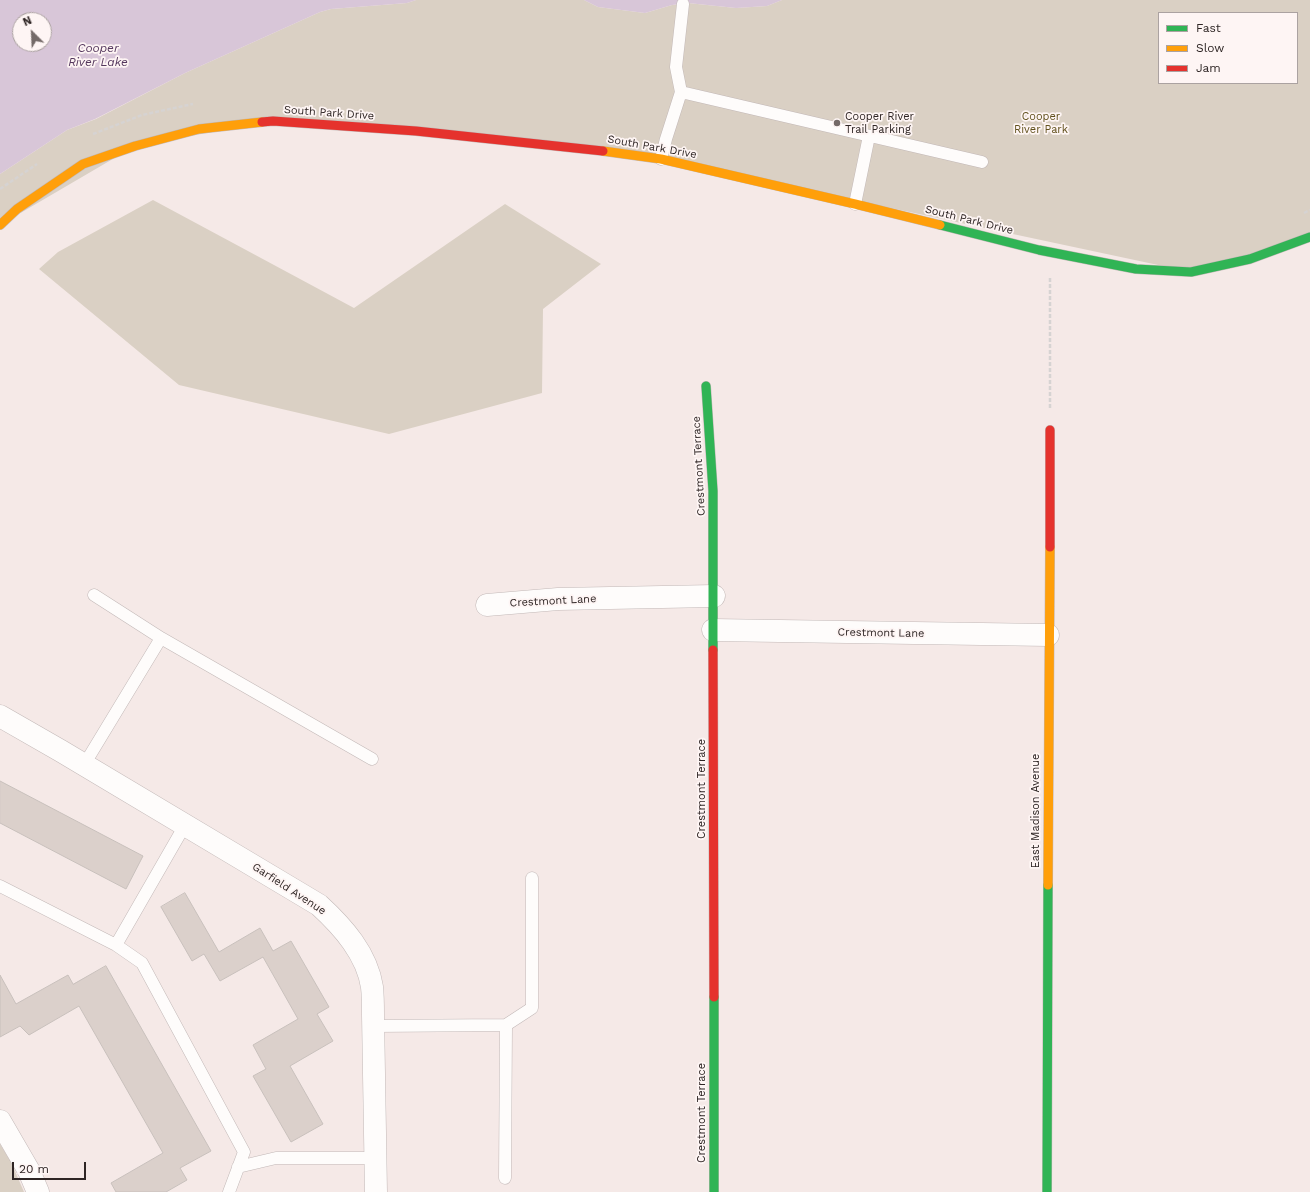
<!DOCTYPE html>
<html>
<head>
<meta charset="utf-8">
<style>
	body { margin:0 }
	#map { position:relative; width:1310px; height:1192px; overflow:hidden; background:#f5e9e7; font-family:"Work Sans",sans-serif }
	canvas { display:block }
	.legend { position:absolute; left:1158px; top:12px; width:140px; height:72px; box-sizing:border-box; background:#fef5f4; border:1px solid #aba2a1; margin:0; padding:5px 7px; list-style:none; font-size:12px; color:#2e2524 }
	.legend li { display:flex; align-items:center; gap:8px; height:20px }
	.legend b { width:20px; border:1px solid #aba2a1 }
	.north { position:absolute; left:12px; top:12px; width:40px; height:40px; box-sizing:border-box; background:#fef5f4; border:1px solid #aba2a1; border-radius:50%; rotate:336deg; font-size:11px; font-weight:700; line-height:16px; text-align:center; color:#2e2524 }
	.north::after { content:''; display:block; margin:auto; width:14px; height:18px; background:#746a68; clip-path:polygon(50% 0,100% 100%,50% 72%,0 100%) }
	.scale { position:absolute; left:12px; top:1162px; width:74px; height:18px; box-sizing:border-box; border:2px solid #2e2524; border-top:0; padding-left:5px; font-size:12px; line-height:14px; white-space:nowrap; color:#2e2524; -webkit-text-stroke:3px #fef5f4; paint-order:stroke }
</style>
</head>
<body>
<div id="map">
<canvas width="1310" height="1192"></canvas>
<ul class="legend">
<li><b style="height:5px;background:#30b455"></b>Fast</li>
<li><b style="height:5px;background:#ff9f0a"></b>Slow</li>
<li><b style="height:5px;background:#e5322d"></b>Jam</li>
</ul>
<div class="north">N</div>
<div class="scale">20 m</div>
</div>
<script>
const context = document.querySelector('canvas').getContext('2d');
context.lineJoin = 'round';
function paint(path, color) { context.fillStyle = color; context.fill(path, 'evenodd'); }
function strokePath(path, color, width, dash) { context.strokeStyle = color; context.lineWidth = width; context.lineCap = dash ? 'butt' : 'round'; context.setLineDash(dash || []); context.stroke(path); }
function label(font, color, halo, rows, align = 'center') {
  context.font = font + ' "Work Sans",sans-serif'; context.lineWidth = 3.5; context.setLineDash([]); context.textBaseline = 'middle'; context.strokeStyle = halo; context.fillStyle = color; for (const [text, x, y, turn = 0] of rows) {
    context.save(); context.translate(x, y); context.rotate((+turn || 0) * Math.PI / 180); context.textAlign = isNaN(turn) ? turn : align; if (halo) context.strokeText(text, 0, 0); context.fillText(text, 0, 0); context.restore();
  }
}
paint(new Path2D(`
	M416,0h168l14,7 47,6 27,-8 16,-2 48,5 31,-2 15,-6h528v237l-119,35 -530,-113 -388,-38 -138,25 -135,79v-51l67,-44 29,-11 89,-46 135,-61 11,-3 76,-6zM1159,13h138v70h-138z
	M153,200l201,108 151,-104 96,60 -58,45 -1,84 -153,41 -210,-49 -140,-116 19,-17z
	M0,1144l11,18 13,30h-24z`), '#dad0c4');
paint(new Path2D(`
	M0,0h416l-9,3 -76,6 -11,3 -135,61 -90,46 -28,11 -67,44zM20,20h24v24h-24z
	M584,0h198l-15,6 -31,2 -48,-5 -16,2 -27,8 -47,-6z`), '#d8c6d8');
const building = new Path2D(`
	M0,781l143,75 -17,33 -126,-66z
	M185,893l34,59 41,-24 13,23 18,-10 38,66 -12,7 16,27 -43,25 33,58 -32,18 -38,-66 13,-7 -13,-24 45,-26 -35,-62 -43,24 -16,-27 -12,7 -31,-54z
	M106,966l105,185 -31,17 7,12 -21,12h-50l-5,-9 52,-30 -84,-147 -50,29 -9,-9 -20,11v-62l16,29 52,-29 5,9z`);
paint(building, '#dbd0cb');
strokePath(building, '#c8c0bc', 1);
const lane = new Path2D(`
	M681,92l-5,-25 7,-63
	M661,159l5,-20 15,-47 301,70
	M855,204l14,-68
	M94,595l67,43
	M84,765l77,-127 211,121
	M0,886l116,59 69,-120
	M116,945l26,18 102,189 -15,40
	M506,1025l26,-17v-130
	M373,1026l133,-1 -1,153
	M238,1167l38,-9h99`);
const street = new Path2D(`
	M487,605l71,-6 156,-3
	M713,630l335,5
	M0,716l61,35 258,154c24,22 48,49 53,82 1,9 1,19 1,28l3,177
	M0,1121l29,50 9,21`);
const fast = new Path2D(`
	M940,225l99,25 97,19 55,3 59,-13 60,-22
	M706,386l7,105v159
	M714,997v195
	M1047,1192l1,-307`);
const slow = new Path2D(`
	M603,151l58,8 194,45 85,21
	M0,225l17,-16 66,-45 52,-18 64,-17 63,-7
	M1048,885l2,-338`);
const jam = new Path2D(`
	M262,122l11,-1 143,10 187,20
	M1050,547v-117
	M713,650l1,347`);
strokePath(lane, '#c2b8b7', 13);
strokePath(street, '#c2b8b7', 23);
strokePath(fast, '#c2b8b7', 10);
strokePath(slow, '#c2b8b7', 10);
strokePath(jam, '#c2b8b7', 10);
strokePath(new Path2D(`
	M93,134l49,-19 51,-11
	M0,189l37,-25
	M1304,213l6,-3
	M1050,408v-131`), '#d6d3d2', 2.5, [4, 2]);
strokePath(lane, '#fefcfb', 12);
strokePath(street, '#fefcfb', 22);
strokePath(fast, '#30b455', 9);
strokePath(slow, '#ff9f0a', 9);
strokePath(jam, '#e5322d', 9);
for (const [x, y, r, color] of [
	[837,123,4,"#746a68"]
]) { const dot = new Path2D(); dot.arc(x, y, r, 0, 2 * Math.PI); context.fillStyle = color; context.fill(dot); strokePath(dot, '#fef5f4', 1.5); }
label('11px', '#2e2524', '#fef5f4', [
	["South Park Drive",329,113,4],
	["South Park Drive",652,147,10],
	["South Park Drive",969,220,14],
	["Crestmont Terrace",699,466,-93],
	["Crestmont Lane",553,601,-3],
	["Crestmont Lane",881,633,1],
	["Crestmont Terrace",702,789,-90],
	["East Madison Avenue",1036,811,-90],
	["Garfield Avenue",289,889,33],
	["Crestmont Terrace",702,1113,-90]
]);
label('11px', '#2e2524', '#fef5f4', [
	["Cooper River",845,117],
	["Trail Parking",845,130]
], 'left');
label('11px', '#61511d', '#fef5f4', [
	["Cooper",1041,117],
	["River Park",1041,130]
]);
label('italic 12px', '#55385e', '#fef5f4', [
	["Cooper",98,48],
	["River Lake",98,62]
]);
</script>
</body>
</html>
